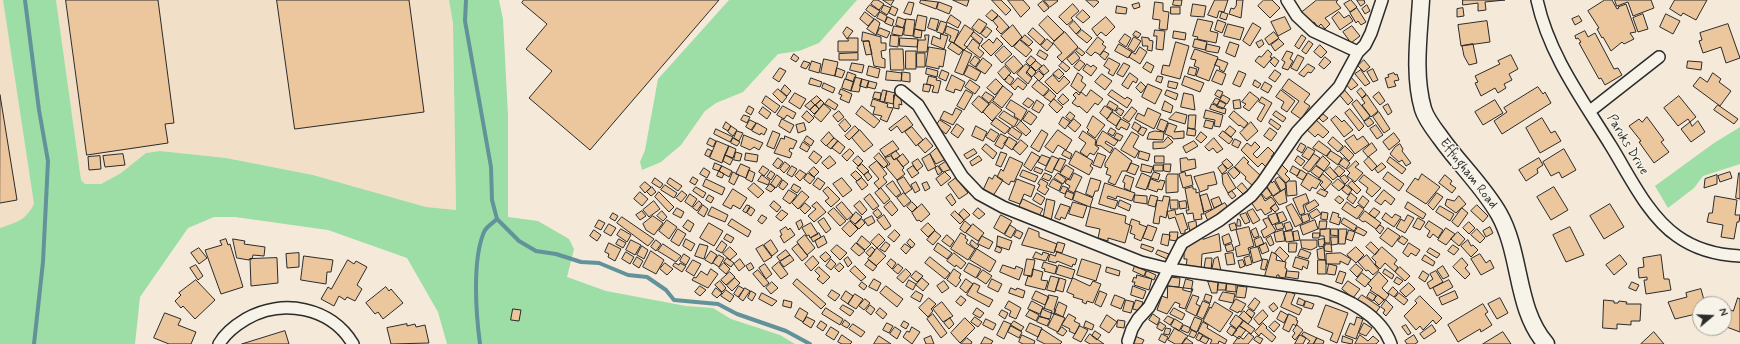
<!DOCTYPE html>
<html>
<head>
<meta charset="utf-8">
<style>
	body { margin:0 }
	#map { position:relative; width:1740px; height:344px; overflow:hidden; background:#f5ead9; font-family:Mynerve,sans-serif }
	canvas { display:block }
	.north { position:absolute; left:1692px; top:296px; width:40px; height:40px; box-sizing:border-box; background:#f7f3e8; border:1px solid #a5a39c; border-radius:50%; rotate:71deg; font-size:11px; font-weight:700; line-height:16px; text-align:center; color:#2b2b2b }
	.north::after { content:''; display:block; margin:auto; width:14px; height:18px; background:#2b2b2b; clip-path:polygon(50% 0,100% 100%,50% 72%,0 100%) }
</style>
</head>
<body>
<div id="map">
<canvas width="1740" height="344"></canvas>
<div class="north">N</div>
</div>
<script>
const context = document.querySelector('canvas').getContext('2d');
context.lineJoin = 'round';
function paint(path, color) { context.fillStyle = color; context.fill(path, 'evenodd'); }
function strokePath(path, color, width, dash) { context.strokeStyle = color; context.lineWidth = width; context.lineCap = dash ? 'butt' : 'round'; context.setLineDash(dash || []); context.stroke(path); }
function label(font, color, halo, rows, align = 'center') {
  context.font = font + ' Mynerve,sans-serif'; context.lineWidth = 3; context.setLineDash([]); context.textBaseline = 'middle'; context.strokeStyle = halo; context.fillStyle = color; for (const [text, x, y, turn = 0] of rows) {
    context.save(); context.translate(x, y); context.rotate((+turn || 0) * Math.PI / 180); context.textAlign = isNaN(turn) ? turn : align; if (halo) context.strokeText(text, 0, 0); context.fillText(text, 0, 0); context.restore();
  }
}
paint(new Path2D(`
	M0,0h3l31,204 -6,11 -9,7 -19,6z
	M56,0h393l4,23 3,187 -30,-3 -113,-32 -87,-17 -66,-7 -14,2 -25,20 -20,11h-16l-4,-4z`), '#f2dfc7');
paint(new Path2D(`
	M3,0h53l25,180 4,4h16l20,-11 25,-20 14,-2 66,7 87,17 113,32 30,3 -3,-187 -4,-23h50l4,19 5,97v101l30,4 31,18 5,10 -7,28 39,14 80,15 27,2 18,11 49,16 15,9h-348l-9,-32 -31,-54 -79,-28 -93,-13h-21l-26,11 -48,69 -5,47h-135v-116c17,-6 25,-7 34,-24z
	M729,0h128l-38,43 -20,8 -21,3 -35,38 -27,11 -11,8 -24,34 -20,17 -19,8 -2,-8 5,-12 13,-71z
	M1740,127v37l-37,12 -9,12 -26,20 -13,-22 59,-43z`), '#9ddda6');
strokePath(new Path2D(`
	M25,0l14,110 9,51 -5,101 -9,82
	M466,0l-1,21 26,146 1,33 5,19 22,22 17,10 20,3 25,8 18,1 29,12 19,2 19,13 8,10 44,4 19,10 49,17 24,13
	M480,344c-4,-30 -8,-84 4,-112 2,-5 9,-9 13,-13`), '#62929a', 4);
const building = new Path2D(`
	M66,0h92l16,123 -9,1 3,19 -81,12z
	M277,0h132l15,112 -129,17z
	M524,0h195l-129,150 -61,-52 23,-27 -26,-22 21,-25 -25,-21z
	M874,0h4l6,4 -5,6 -8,-6z
	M883,0h11l-3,5z
	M921,0l17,2 -2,7 -16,-6z
	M953,0h16l-2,6z
	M992,0h9l10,10 -5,5z
	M1008,0h15l7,8 -9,9z
	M1044,0h13l1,1 -8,6z
	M1086,0h10l3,2 -5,5z
	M1174,0h8l-1,6 -8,-1z
	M1215,0h13l-4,12 -5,-1 -2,7 -9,-3z
	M1237,0h6l-2,18 -12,-4 2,-6 3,1 2,-3z
	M1264,0h8l8,8 -10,10 -12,-12z
	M1317,0h21l-2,2 5,6 -16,10 5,6 -5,5 -4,-5 -3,3 -4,-5 -4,3 -9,-12z
	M1351,0l6,7 -7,5 -6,-8z
	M1357,0h7l1,3 -4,3z
	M1463,0h42l-20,2 1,8 -8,1v-8l-15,2z
	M1605,0h7l5,9 2,-1 -1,-1 8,-3 10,28 -6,1 4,6 -10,5 -2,-2 -11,9 -8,-14 -1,1 -5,-9 2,-1 -11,-17z
	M1615,0h36l3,8 -21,8 -5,-14 -11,4z
	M1675,0h32l-11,20 -13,-7 -2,3 -11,-7z
	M1043,1l6,7 -5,4 -6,-7z
	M909,2l5,1 -3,12 -7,-2z
	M939,2l13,5 -3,7 -12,-5z
	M1155,2l8,1v8l6,1 -2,18 -8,-1 1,-9 -7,-1z
	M1139,3l1,4 -6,2 -2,-4z
	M1073,4l6,7 -8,7 2,2 -6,5 -8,-8z
	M1193,4l13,2 -2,11 -13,-1z
	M870,5l10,6 -5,6 -9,-7z
	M884,5l7,3 -4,7 -6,-4z
	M1367,5l3,6 -5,3 -3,-5z
	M892,6l6,3 -3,7 -6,-3z
	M1117,6l10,2 -1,6 -10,-1z
	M1171,7h9v7h-9z
	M1357,8l9,14 -5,3 -3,-4 -2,2 -6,-10z
	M1463,8l1,8 -7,1v-8z
	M992,10l6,5 -6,6 -6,-5z
	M1083,10l7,7 -7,6 -7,-6z
	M865,12l9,7 -6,7 -8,-7z
	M880,12l7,4 -2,6 -8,-4z
	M1222,12l6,2 -2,6 -6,-2z
	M1339,12l5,6 5,-3 4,6 -13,9 -8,-12z
	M1643,14l5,15 -10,3 -5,-14z
	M1666,14l14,7 -7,13 -13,-7z
	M918,15l9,2 -2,14 -10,-2z
	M951,15l10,7 -3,6 -11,-6z
	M999,16l10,11 -8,7 -5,-5 2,-2 -5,-6z
	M1048,16l16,16 -10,9 -15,-16z
	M1579,16l3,5 -7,4 -3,-6z
	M888,17l6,3 -2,6 -7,-3z
	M898,17l8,3 -3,8 -7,-3z
	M1106,17l9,10 -9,9 -5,-4 -4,4 -5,-7z
	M1285,17l6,12 -13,7 -7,-14z
	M931,18l8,2 -3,11 -8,-3z
	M875,19l5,4 -4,12 -9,-6z
	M906,19l9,1 -2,16 -9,-1z
	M979,19l8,5 -7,10 -8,-6z
	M1198,19l15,3 -3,9 8,2 -2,10 -19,-4 1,-2 -5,-1z
	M1218,20l8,3 -4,10 -7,-3z
	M941,21l6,2 -4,11 -6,-2z
	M1074,21l7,8 -5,5 -7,-8z
	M1487,21l3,21 -29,4 -3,-21z
	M1253,23l8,5 -11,18 -7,-5z
	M1228,24l16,4 -4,12 -16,-4z
	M1728,24l12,34 -14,5 -5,-16 -18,6 -4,-12 3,-1 -2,-7z
	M965,25l9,6 -10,14 3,2 -3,3 -10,-7z
	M1013,25l9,12 -10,10 -11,-11z
	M894,26l10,2 -2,8 -10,-2z
	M947,26l12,5 -5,12 -5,-2 2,-5 -6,-3z
	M1352,26l8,10 -9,7 -8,-11z
	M847,27l6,4 -6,8 -4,-6z
	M987,27l5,4 -6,7 -5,-4z
	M880,28l10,4 -3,6 -10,-4z
	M1033,28l12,11 -5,6 -12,-11z
	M915,29l7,2 -1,7 -7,-1z
	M1082,30l10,8 -5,5 -10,-8z
	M1155,30l10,1 -2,19 -7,-1 1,-13h-3z
	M1136,31l5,3 -3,4 -5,-3z
	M1174,31l12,2 -1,7 -12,-2z
	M1585,31l3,6 7,-4 19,36 4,-1 4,7 -17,10 -4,-7 -2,1 -20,-36 2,-1 -3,-4 -2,1 -1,-3z
	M863,32l18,5v6h5v7l-5,1 1,7 3,1v9l-11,-2 -5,-25h-7z
	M974,32l9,7 -3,5 -9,-8z
	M1065,32l13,15 -16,15 -5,-5 5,-4 -9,-10z
	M1274,32l5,6 -10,7 -4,-6z
	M941,34l7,2 -4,13 -13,-5 2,-8 7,3z
	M1125,34l6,4 -5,9 -7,-5z
	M891,35l8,1 -1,11 -8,-1z
	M925,35h4l-2,17h-10l1,-12h7z
	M1025,35l8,7 -4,4 -8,-6z
	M1302,35l4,3 -7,11 -4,-3z
	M1098,37l6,5 -2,2 4,3 -6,8 -5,-3 -4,4 -5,-4z
	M1134,37l7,4 -7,11 -6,-4z
	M1142,37l7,1v2l4,1 -1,10 -5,-1 1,-4h-5z
	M848,38h10v14h-20v-11h10z
	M900,38l18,1 -1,8 -17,-1z
	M997,38l6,6 -12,12 -10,-10 8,-7 4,4z
	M973,39l7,6 -2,3 6,5 -4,5 -13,-10z
	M1047,39l6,5 -6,7 -6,-5z
	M1195,39l12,3 -2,8 -12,-3z
	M1279,39l5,5 -9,7 -4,-6z
	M1020,40l12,10 -6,7 -12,-10z
	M1262,40l2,4 -5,4 -3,-5z
	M869,41l3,13 -6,1 -3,-13z
	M1309,41l4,3 -7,10 -4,-3z
	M952,42l11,8 -4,5 -11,-7z
	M1176,42l13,4 -9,33 -19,-5 2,-9 6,1z
	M1230,42l9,3 -4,12 -9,-4z
	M1119,44l13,8 -4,6 -13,-7z
	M1207,44l13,3 -2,6 -12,-2z
	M1473,44l4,19 -8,2 -5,-9 -2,-10z
	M1320,45l7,7 -6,6 -7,-6z
	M1004,46l8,8 -10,9 -7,-8z
	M929,47l17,3 -3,17 -4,-1v3l-13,-3z
	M1140,47l7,5 -7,12 -11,-7 3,-5 3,2z
	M1079,48l6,5 -3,3 -6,-5z
	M890,49h13l1,21h-13z
	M1195,49l23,8 -9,24 -13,-5 3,-8 -5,-2 2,-6 -5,-1z
	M964,50l8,4 -9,21 -8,-3z
	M1040,50l8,5 -3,5 -8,-5z
	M1268,50l4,4 -2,3 2,1 -8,10 -9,-7 4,-5 2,1z
	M906,51h10v18h-10z
	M1104,51l5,3 -4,6 -5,-4z
	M1287,51l6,2 -3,6 3,2 -5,9 -6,-2 3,-6 -3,-2z
	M1075,52l5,6 -8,7 -5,-6z
	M858,53v7h-19v-6z
	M917,53h8v14h-8z
	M794,54l5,4 -3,4 -5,-3z
	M1298,55l6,3 -7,13 -6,-3z
	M1511,55l7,14 -9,5 3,6 -8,4 2,4 -8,5 -3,-5 -14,8 -6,-13 3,-1 -3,-6 25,-12 -2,-3z
	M975,56l5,4 -5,7 -5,-4z
	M1014,56l9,10 -9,8 -9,-10z
	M1031,56l5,4 -6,6 -4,-4z
	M1274,57l5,4 -4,6 -5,-5z
	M1325,57l6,5 -7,7 -5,-4z
	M983,58l9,7 -7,9 -9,-6z
	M1109,58l11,6 -7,12 -5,-3 2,-3 -6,-4z
	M824,59l14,3 -3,14 -14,-3z
	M1218,59l10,4 -4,9 -5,-3 1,-2 -5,-2z
	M1080,60l5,4 -6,7 -5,-4z
	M1364,60l6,7 -6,5 -6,-6z
	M804,61l6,2 -4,6 -5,-2z
	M812,61l9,3 -2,9 -10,-3z
	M1036,61l6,5 -6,5 -5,-5z
	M1688,61l14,1 -1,8 -14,-2z
	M1063,62l7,6 -4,4 -7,-6z
	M1147,62l7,4 -3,7 -8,-5z
	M852,63l12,2 -2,8 -12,-3z
	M1124,63l6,3 -7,11 -6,-3z
	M1026,64l4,3 -4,6 6,5 -4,6 -11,-10z
	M1087,64l4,3 2,-2 4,3 -6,8 -8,-6z
	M1308,64l7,4 -4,5 -3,-1 -4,5 -5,-3z
	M969,65l12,7 -5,9 -12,-6z
	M1044,65l5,6 -5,4 -5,-6z
	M869,66l11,3 -2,9 -11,-3z
	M1005,66l6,7 -7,7 -6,-7z
	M1031,67l5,5 -4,5 -5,-5z
	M1190,67l7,2 -2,7 -7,-2z
	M780,68l6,3 -7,11 -6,-4z
	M837,68l8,3 -3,7 -7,-2z
	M927,68l11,3 -1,6 -11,-3z
	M1059,69l5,5 -5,5 -6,-5z
	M1373,69l5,11 -5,2 -6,-10z
	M942,70l7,3 -3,8 -7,-3z
	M1217,70l9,4 -4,11 -10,-4z
	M1275,70l6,4 -6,8 -6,-4z
	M1361,70l9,13 -5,3 -10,-12z
	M887,71l15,2 -1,8 -15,-1z
	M1039,71l5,5 -5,5 -5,-5z
	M1239,71l7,3 -6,13 -7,-3z
	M848,72l8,3 -2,7 -8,-3z
	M902,72l8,1v9l-8,-1z
	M1078,73l5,4 -2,4 5,4 -6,8 -9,-7z
	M1130,73l8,6 -2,4 -3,-2 -5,8 -6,-4z
	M1394,73l1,2 2,-1 2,6 -5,1 2,5 -8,2 -3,-10 4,-1 -1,-2z
	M1713,73l8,6 -2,3 12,9 -11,15 -27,-20 7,-9 7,5z
	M1102,74l10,7 -7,9 -10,-8z
	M952,75l13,7 -4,9 -6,-2 -1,4 -8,-3z
	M1009,75l5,4 -4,6 -5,-4z
	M1053,75l6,7 5,-6 6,6 -13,12 -12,-12z
	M929,76l8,2 -1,2 5,1 -3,12 -6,-1 2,-6 -7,-2z
	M1158,76l5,1 -2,6 -5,-2z
	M1185,76l19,7 -4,9 -18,-7z
	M1350,76l8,9 -7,5 -7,-8z
	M855,77l7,2 -3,13 -8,-1z
	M811,78l11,4 -2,5 -11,-3z
	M1018,78l9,7 -4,5 -5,-4 -3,4 -4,-4z
	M845,79l9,3 -3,9 -9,-3z
	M862,79l7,2 -2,7 -7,-2z
	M996,79l7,7 -8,9 -8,-7z
	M1289,79l21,15 -6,8 6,4 -9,13 -10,-7 8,-11 -17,-12z
	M970,80l10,7 -5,7 -10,-7z
	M1038,80l11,9 -6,7 -11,-9z
	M1255,80l6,4 -3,4 -5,-3z
	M869,81l8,2 -2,6 -8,-2z
	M1169,81l9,2 -2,6 -8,-2z
	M1141,82l5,5 -5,6 -5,-5z
	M1265,82l7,4 -4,7 -7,-4z
	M824,83l11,5 -2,5 -11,-5z
	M924,84l7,1 -2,7 -6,-1z
	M1148,84l14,6 -7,14 -13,-7z
	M785,85l6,6 -4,5 -6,-5z
	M1003,86l10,8 -11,14 -9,-7z
	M1342,87l11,13 -5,5 -11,-13z
	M1538,87l5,7 2,-2 6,11 -49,31 -8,-13 13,-9 -3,-4z
	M1361,88l5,6 -4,4 -5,-6z
	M778,89l9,8 -5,6 -9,-9z
	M841,89l11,5 -3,9 -9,-4 2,-4 -3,-1z
	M883,90l4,1 -3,11 -4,-1z
	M966,90l7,4 -9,16 -7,-4z
	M1050,90l6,6 -5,6 -7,-5z
	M1091,90l12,9 -5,6 -3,-2 -8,10 -8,-7 -1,1 -6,-4 4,-5 -3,-3 3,-3 3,3 2,-3 5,4z
	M1112,90l13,9 2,-2 5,3 -5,8 -19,-13z
	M1167,90l11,4 -2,6 -11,-5z
	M1218,90l5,2 -3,6 -5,-3z
	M1281,90l14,11 -8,11 -6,-4 3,-6 -8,-5z
	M887,91l8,2 -2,11 -8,-2z
	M875,92l6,1 -1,7 -7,-2z
	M986,92l8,5 -5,6 -7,-6z
	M1250,92l9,7 -10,12 -6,-4 3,-3 -4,-2z
	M1379,92l6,9 -5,4 -7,-8z
	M795,93l11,6 -6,10 -11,-7z
	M1184,93l9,2 2,15 -14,-3z
	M1063,94l6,6 -6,5 -5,-5z
	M0,95l17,105 -17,3z
	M894,95h6l2,10 -3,-1v5l-5,-1z
	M1223,95l7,4 -3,5 -7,-4z
	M1367,95l11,16 -7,6 -9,-12 3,-2 -3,-4z
	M766,96l14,10 -5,7 -13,-10z
	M817,96l4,4 -6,5 -4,-4z
	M979,96l10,8 -7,9 -10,-9z
	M1679,96l17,21 -6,5 -2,-3 -10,7 -14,-18z
	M1262,97l10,6 -11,19 -4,-3 8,-14 -6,-3z
	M1028,98l6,4 -5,6 -6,-4z
	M1216,98l4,2 -3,5 -4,-2z
	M829,99l9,6 -3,5 -10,-6z
	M873,99l15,5 -1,3 6,1 -6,14 -7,-3 2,-3 -9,-2 2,-7 -4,-1z
	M1054,99l9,8 -6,6 -8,-8z
	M821,100l3,3 -5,6 -3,-4z
	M1011,100l16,10 -6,11 -7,-5 1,-2 -9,-6z
	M1037,100l7,5 -5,8 -7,-4z
	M1240,100l1,8 -7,1 -1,-8z
	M1357,100l13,16 -6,5 -12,-17z
	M1495,100l8,13 -20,12 -8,-13z
	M811,101l4,4 -5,5 -5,-4z
	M1110,101l8,5 -3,5 -8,-5z
	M1165,101l8,5 -2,7 -9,-3z
	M1220,101l6,3 -3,5 -6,-2z
	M992,102l10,8 -10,11 -9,-9z
	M824,104l7,6 -10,12 -7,-6z
	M1212,104l14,5 -1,5 -15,-5z
	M1388,104l4,8 -4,3 -5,-8z
	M815,105l4,4 -5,5 -4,-4z
	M1718,105l20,14 -4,5 -20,-14z
	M749,106l5,3 -3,6 -5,-3z
	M783,106l13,7 -3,6 -6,-4 -3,4 -7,-4z
	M862,106l18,15 -6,7 -18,-14z
	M1105,106l8,5 -6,8 -7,-6z
	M763,107l8,6 -4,6 -8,-6z
	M1132,107l5,4 -8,11 -6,-4z
	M956,108l6,3 -9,14 -13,-6 4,-8 8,4z
	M1119,108l5,3 -3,5 -5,-4z
	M1148,108l13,6 -7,15 -19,-10 3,-6 6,3z
	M1350,109l14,17 -5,5 -14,-18z
	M1206,110l17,5 -3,12 -6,-1 1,-6 -11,-2z
	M807,111l7,7 -5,5 -7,-6z
	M839,111l5,6 -6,5 -5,-6z
	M1004,111l14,9 -4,7 -15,-10z
	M1029,111l8,6 -6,8 -8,-5z
	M1234,111l14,12 -4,5 -4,-3 -1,1 -10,-9z
	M1276,111l10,7 -3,4 -10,-7z
	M1070,112l5,4 -4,5 -5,-4z
	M1112,112l9,6 -5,8 -9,-6z
	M1176,112l11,3 -2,9 -16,-5z
	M1379,112l11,17 -6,4 -11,-16z
	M1323,114l5,4 -5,4 -4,-4z
	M744,115l6,2 -3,6 -6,-3z
	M1189,115h7l-1,14 -7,-1z
	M906,116l7,9 -11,8 -5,-7 -6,5 -2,-2z
	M1093,116l12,9 -10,13 -8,-6 2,-2 -2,-2z
	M1336,116l6,6 2,-2 9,10 -9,7 -13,-17z
	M1063,117l7,5 -5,7 -6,-5z
	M1647,117l17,23 -3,2 8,10 -15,11 -15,-21 2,-1 -12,-15 10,-7 3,3z
	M996,118l14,10 -5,6 -14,-10z
	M1314,118l15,14 -6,6 -5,-4 -3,3 -10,-9z
	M1370,118l4,5 -6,4 -4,-5z
	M1542,118l9,15 4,-2 6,10 -21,12 -14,-25z
	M782,119l12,6 -4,8 -11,-7z
	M845,119l6,7 -6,6 -6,-7z
	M1074,119l7,6 -6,7 -7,-6z
	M1121,119l9,5 -3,6 -6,-3 -2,3 -3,-2z
	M1161,119l7,3 -4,10 -7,-3z
	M1271,119l10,7 -3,4 -9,-7z
	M750,120l6,3 -5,7 -5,-3z
	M940,120l11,7 -5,7 -10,-8z
	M1206,120l8,2 -2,7 -8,-2z
	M1021,121l10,10 -5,5 -10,-9z
	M1698,121l7,11 -14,10 -10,-13 9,-7 2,4z
	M726,122l5,4 -3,5 -5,-3z
	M1135,122l6,4 -3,6 -6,-4z
	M1251,122l7,9 -11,10 -7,-8z
	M757,123l10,6 -3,6 -3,-2 -1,2 -8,-4z
	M804,123l2,7 -8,3 -2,-8z
	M1169,123l8,3 -3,6 10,-1v7l-11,1 -1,-2 -7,-3z
	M957,124l7,5 -6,9 -7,-5z
	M1376,125l7,10 -6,4 -7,-10z
	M731,126l6,4 -4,6 -5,-4z
	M855,126l4,4 -10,10 -4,-4z
	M976,126l11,6 -4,9 -11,-5z
	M1230,126l6,5 -5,6 -6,-5z
	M912,127l11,13 -7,6 -11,-14z
	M1012,127l10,7 -4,6 -10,-7z
	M1142,127l5,2 -4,7 -5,-3z
	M1111,128l5,3 -3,5 -5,-3z
	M1188,128l8,2 -1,6 -8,-1z
	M1270,128l7,5 -6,8 -7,-5z
	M716,129l17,8 -3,5 -16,-8z
	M991,129l8,5 -5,8 -8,-5z
	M860,130l13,15 -9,7 -12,-14z
	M1042,130l6,4 -9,18 -8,-5z
	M1058,130l14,10 -6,10 -8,-5 -5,8 -8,-6z
	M737,131l6,2 -4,8 -5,-3z
	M773,131l7,3 -6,15 -7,-3z
	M1083,131l13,9 -1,5 4,3 -5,7 -4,-2 -3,4 -7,-5 6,-9 -7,-5z
	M1103,131l15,10 -4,5 -8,-5 -1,2 8,5 -3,5 -9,-7 -5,-1 1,-5z
	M1155,131l9,1 -1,8 -16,-1 2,-6z
	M1223,131l10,8 -4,5 -10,-8z
	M829,132l5,6 -8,8 -5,-5z
	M1132,132l7,4 -6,11 6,4 -4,7 -14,-8z
	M1201,132l6,5 -6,6 -5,-4z
	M1117,133l6,3 -3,5 -6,-3z
	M1394,133l6,8 -11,9 -6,-8z
	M1001,134l7,4 -6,11 -7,-4z
	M744,135l19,8 -4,7 -5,-3 -4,3 -9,-4z
	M1354,135l3,5 6,-4 6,8 -14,10 -10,-13z
	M785,136l12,5 -4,8 -3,-1 -1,3 3,2 -2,5 -16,-5 7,-15 3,1z
	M807,136l7,5 -3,5 -7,-5z
	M1009,137l8,5 -5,8 -8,-6z
	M1168,137l5,5 -8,6 -12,1v-7h10z
	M1333,137l10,9 -5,6 -10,-9z
	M710,138l6,3 -3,6 -6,-3z
	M733,138l7,4 -3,4 -6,-3z
	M834,138l4,3 -7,8 -4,-3z
	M926,138l7,8 -8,7 -7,-8z
	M1214,138l9,11 -6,4 -4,-5 -4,3 -4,-4z
	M1235,139l6,3 -3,6 -6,-3z
	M1021,140l7,6 -8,9 -7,-6z
	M717,141l12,5 -7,17 -12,-5z
	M838,141l7,6 -5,7 -8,-6z
	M893,141l6,8 -14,8 -5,-7z
	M1194,141l4,5 -12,7 -3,-6z
	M1319,141l12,9 -5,6 -13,-8z
	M803,142l7,5 -3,5 -7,-4z
	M1255,142l5,5 -7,7 4,4 11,-11 6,6 -3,4 3,2 -8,8 -4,-4 -4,4 -17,-17 6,-7 4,3z
	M1301,143l5,3 -4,7 -5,-3z
	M1372,143l5,7 -9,7 -5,-6z
	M986,144l11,9 -4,6 -11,-10z
	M1400,144l3,5 -1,2 9,12 -5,3 -4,-6 -3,2 -9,-8 5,-7z
	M729,146l7,3 -3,9 -8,-3z
	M1345,146l9,9 -5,6 -9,-9z
	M938,147l8,12 -10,5 -6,-10z
	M1308,147l7,4 -6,9 -7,-4z
	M1115,148l17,13 -5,10h-5l-7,14 -7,-3 3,-6 -5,-2 2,-6 -3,-1v-3z
	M708,149l4,2 -3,6 -4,-2z
	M850,149l4,4 -7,8 -5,-5z
	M974,149l3,4 -10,6 -3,-4z
	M1564,149l12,21 -14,8 -3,-6 -8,4 -8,-14z
	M1065,150l7,4 -2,5 -8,-4z
	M814,151l8,6 -6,7 -7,-6z
	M896,151l4,5 -6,4 -3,-5z
	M1076,151l17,10 -3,5 3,2 -4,7 -20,-11z
	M1140,151l10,3 -2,7 -10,-3z
	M1331,151l11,7 -4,7 -11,-8z
	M736,152l6,2 -2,7 -6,-1z
	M1001,152l6,2 -6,13 -5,-2z
	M1032,152l8,5 -9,14 -7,-5z
	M746,153l12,2 -1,7 -12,-2z
	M879,153l9,11 -4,4 -10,-10z
	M1098,153l8,3 -5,12 -8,-3z
	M123,154l2,11 -20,2 -2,-11z
	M903,154l6,8 -6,5 -6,-8z
	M930,154l6,13 -8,4 -6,-12z
	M1314,154l6,4 -11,14 -6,-4z
	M725,155l8,4 -3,6 -7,-4z
	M1042,155l8,3 -4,8 -8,-4z
	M100,156l1,13 -12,1 -1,-13z
	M830,156l6,7 -8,6 -6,-6z
	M858,156l5,5 -5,5 -5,-5z
	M891,156l3,4 2,-2 8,10 -2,2 3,4 -8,6 -11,-13 4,-3 -5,-6z
	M979,156l3,4 -10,6 -2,-4z
	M1052,156l7,3 -7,14 -7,-3z
	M1155,156h9v7h-9z
	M1298,156l7,5 -4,5 -6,-5z
	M1323,156l7,7 -6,8 -8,-6z
	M1010,157l13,6 -9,19 -3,-1 -2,4 -12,-8 4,-8 2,2z
	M1244,157l5,5 -2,1 14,13 -8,10 -8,-7 1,-2 -11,-10z
	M1369,157l8,9 -5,5 -8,-9z
	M1390,157l16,12 -4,5 -15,-12z
	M778,158l5,4 -5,7 -5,-4z
	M1060,158l6,2 -6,12 -6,-3z
	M1187,158l1,2 7,-1 1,9 -15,4 -1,-13z
	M1344,158l6,5 -4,6 -7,-5z
	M1539,158l4,7 -6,4 1,4 -12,8 -7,-11z
	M918,159l5,7 -6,5 -5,-8z
	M1227,159l6,6 -5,4 -6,-6z
	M877,161l10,13 -4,3 4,5 -8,7 -5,-6 5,-4 -10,-12z
	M947,161l5,8 -9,3 -4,-6z
	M1356,161l3,3 -4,3 8,6 -8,9 -8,-6 3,-3 -3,-3z
	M785,162l5,4 -6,7 -4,-4z
	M715,163l7,3 -3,5 -6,-2z
	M1131,163l8,3 -4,9 -8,-3z
	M1382,163l4,4 -8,6 -3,-4z
	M741,164l9,4 -4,10 -10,-4z
	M862,164l7,7 -5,4 -7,-7z
	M1142,164l11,3 -2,6 -10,-2z
	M1164,164h7l-1,8 -6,-1z
	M1223,164l4,6 -5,4 -4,-6z
	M1066,165l8,5 -5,9 -9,-5z
	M1154,165h9v6h-9z
	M1282,165l6,6 -3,3 5,5 -4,4 -11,-12z
	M722,166l10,5 -3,6 -10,-6z
	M763,166l6,4 -5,6 -5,-4z
	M792,166l5,3 -5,8 -5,-3z
	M913,166l6,7 -7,5 -5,-8z
	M938,166l4,6 -4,3 -3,-7z
	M1293,166l7,4 -3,6 -7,-4z
	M1316,166l8,5 -5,7 -8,-6z
	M1339,166l6,5 -6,6 -5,-6z
	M814,167l5,5 -5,5 -5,-5z
	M1036,167l7,3 -2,4 -7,-3z
	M1234,167l6,6 -6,6 -6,-7z
	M1330,167l8,9 -5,4 -8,-8z
	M704,168l6,4 -3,6 -7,-4z
	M749,170l6,3 -3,9 -6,-3z
	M800,170l6,4 -6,7 -5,-5z
	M1023,170l15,6 -3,6 -15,-6z
	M1301,170l6,4 -4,6 -6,-3z
	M719,171l5,3 -2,4 -5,-2z
	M771,171l4,3 -4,6 -4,-3z
	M856,171l6,6 -5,4 -6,-6z
	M733,172l6,3 -5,10 -5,-3z
	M868,172l4,5 -4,4 -4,-6z
	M945,172l6,6 -10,8 -5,-7z
	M1154,172l6,2 -2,6 -7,-2z
	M1185,172l1,4 5,-1 2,10 -10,3 -4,-14z
	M1214,172l3,12 -8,2 -1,-1v4l-8,3 -6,-15z
	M1388,172l16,12 -5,7 -16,-12z
	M1730,172l2,6 -12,4 -2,-6z
	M808,173l7,5 -5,6 -6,-5z
	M1045,173l7,3 -3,5 -7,-3z
	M1058,173l8,6 -3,5 -9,-6z
	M1074,173l8,4 -8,16 -6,-3 2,-4 -5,-3 2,-4 3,1z
	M1142,173l9,4 -5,13 -10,-3z
	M1227,173l9,15 -8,5 -5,-9 -1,-9z
	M1308,173l13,8 -5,8 -4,-2 -2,4 -9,-6z
	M1739,173h1v26l-4,-1z
	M1168,174h10v18l-12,1v-15z
	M1323,174l9,8 -7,8 -5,-5 3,-3 -4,-3z
	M1422,174l18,13 -14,17 -20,-13 9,-13 3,2z
	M762,175l8,6 -2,4 -10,-4z
	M777,175l5,4 -6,9 -5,-4z
	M995,175l8,5 -10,16 -10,-6 6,-13 3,2z
	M1126,175l8,3 -4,13 -6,-3 1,-5 -2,-1z
	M1345,175l4,5 -4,4 -5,-6z
	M1364,175l17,13 -9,9 -6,-5 2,-4 -9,-7z
	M1445,175l7,6 -2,3 6,4 -4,5 -13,-10z
	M1717,175v9l-13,4 1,-9z
	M693,177l5,3 -3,5 -5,-3z
	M904,177l8,12 -7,5 -8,-13z
	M1279,177l6,6 1,5 -5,3 -6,-11z
	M655,178l8,6 -3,4 -8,-5z
	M670,178l12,8 -4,5 -11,-8z
	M818,178l7,5 -5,7 -7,-5z
	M842,178l10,12 -9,7 -10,-13z
	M862,178l6,7 -6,5 -6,-8z
	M956,178l12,15 -9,6 -11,-15z
	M1091,178l10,3 -3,10h-3l-2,6 -7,-3z
	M1270,178l2,5 2,-2 6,10 -7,5 -9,-14z
	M706,179l19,9 -3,7 -19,-9z
	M1017,179l18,7 -4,11 -7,-3 -4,10 -11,-4z
	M1041,179l7,4 -2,4 3,2 -4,6 -8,-5 3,-5 -2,-1z
	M1053,179l9,5 -3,7 -10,-5z
	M1151,179l8,3 1,-2 5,1 -3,9 -4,-1 -1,3 -9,-3z
	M1338,179l7,6 -6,6 -7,-6z
	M783,180l5,4 -5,6 -4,-3z
	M893,181l8,12 -5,4 -10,-11z
	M1289,181h7l1,14 -10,1 -1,-13z
	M1352,181l9,9 -4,4 -9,-9z
	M645,182l6,5 -6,6 -5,-6z
	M916,182l4,8 -5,3 -4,-8z
	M927,182l3,6 -5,3 -3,-7z
	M754,183l10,9 -6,6 -10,-9z
	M1105,183l30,10 -3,8 -15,-5 -1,3 -8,-3 -1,2 11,3 -3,8 -16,-5z
	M1242,183l6,7 -5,4 -6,-6z
	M770,184l5,4 -4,4 -5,-3z
	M794,184l7,4 -4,5 -6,-4z
	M665,185l12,8 -3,5 -13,-8z
	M1346,185l6,5 -4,5 -6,-5z
	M1063,186l5,2 -3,6 -5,-2z
	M652,187l4,5 -5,4 -4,-4z
	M696,187l10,6 -3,5 -10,-7z
	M828,187l12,12 -9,8 -6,-6 4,-3 -6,-7z
	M1193,187v2h3v4l3,-1 5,22h-3l1,5 -8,1 -1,-7 -6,1 -1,-4h3l-4,-21z
	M1554,187l14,23 -17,10 -14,-23z
	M881,188l9,11 -6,5 -9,-11z
	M1267,188l5,7 -6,4 -5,-6z
	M733,189l14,9 -7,11 -7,-4 -2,4 -8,-4z
	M1285,189l2,13 -8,3 -6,-8z
	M1321,189l7,3 -3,5 -8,-4z
	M789,190l8,5 -7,9 -7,-5z
	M1384,190l11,9 -4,6 -6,-5 -4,5 -6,-4z
	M682,191l5,4 -6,7 -5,-4z
	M802,191l7,6 -11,12 -6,-6z
	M1067,191l7,3 -2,6 -7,-3z
	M1076,191l17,7 -3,9 -17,-7z
	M1232,191l4,5 -4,3 -4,-5z
	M640,192l8,7 -6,7 -8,-7z
	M659,192l15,15 -5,5 -14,-15z
	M904,193l7,8 -7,6 -7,-9z
	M1037,193l8,5 -4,7 -8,-5z
	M1351,193l6,5 -4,6 -6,-5z
	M1437,193l6,4 -10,13 -5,-5z
	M690,194l7,5 -5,8 -7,-5z
	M870,194l9,12 -6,4 -9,-11z
	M951,194l5,8 -4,4 -6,-8z
	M1207,194l5,15 -8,3 -4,-16z
	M1261,194l4,7 6,-4 5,6 -6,5 2,3 -7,4 -4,-6 -4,2 -6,-9z
	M1306,194l3,8 -6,3 2,8 -5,2 -7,-16z
	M709,195l5,3 -3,5 -5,-3z
	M1135,195l12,1v8l-13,-2z
	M1151,195l7,2 -3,10 -7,-2z
	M1164,196l6,1 -4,21 -6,-2 -1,8 -6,-1 4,-23 5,1z
	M1339,196l5,4 -4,4 -5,-4z
	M1363,196l6,5 -5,7 -6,-5z
	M1459,196l7,8 -10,9 -11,-8 2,-6 7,2z
	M1715,196l22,4 -2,15h5l-1,7h-2l-3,17 -13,-2 2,-12 -16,-3 2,-9h3z
	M1219,197l3,7 -8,4 -3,-8z
	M1023,199l20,10 -4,7 -20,-9z
	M1047,199l8,2 -4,20 -8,-1z
	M1120,200l11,5 -2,6 -11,-5z
	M1170,200h8v9h-7z
	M1315,200l4,5 -11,7 -3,-6z
	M654,201l6,8 -11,8 -6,-7z
	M699,201l3,3 -5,7 -4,-3z
	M774,201l7,6 -4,5 -7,-6z
	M860,201l7,9 -5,5 -8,-9z
	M891,201l7,9 -6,6 -8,-9z
	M1186,201l1,7 -7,1 -1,-7z
	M817,202l9,10 -12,10 -6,-6 8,-7 -4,-3z
	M842,202l11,13 -6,5 -11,-13z
	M912,202l5,5 -5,5 -5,-5z
	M1073,202l14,4 -4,12 -14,-4z
	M1347,202l8,6 3,-3 6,4 -7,10 -15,-10z
	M1408,202l18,12 -3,5 -18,-11z
	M805,203l6,5 -6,6 -5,-5z
	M1225,203l4,6 -21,12 -3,-7z
	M922,204l8,10 -9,8 -2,-2 -2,1 -5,-8z
	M1061,204l9,3 -5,12 -4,-2 -1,3 -5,-2z
	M1276,204l3,5 -4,3 -4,-4z
	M1292,204l11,19 -8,4 -9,-20z
	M1610,204l14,23 -20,12 -14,-23z
	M703,205l5,4 -4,8 -6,-4z
	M747,205l3,1 -4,7 -3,-2z
	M1477,205l11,11 -5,6 -12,-11z
	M1440,206l14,8 -4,7 -14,-9z
	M712,207l16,8 -3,7 -17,-7z
	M751,207l4,3 -4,6 -4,-3z
	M1091,207l35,9 -1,7 5,2 -5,18 -17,-5v3l-10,-3 2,-9 -14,-3z
	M677,208l7,4 -3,6 -8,-4z
	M834,208l12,13 -6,5 -12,-13z
	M978,208l7,6 -6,5 -6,-5z
	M1374,208l6,4 -5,6 -6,-4z
	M1462,208l6,5 -10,14 -6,-5z
	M878,209l4,5 -5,4 -4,-5z
	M964,209l6,6 -6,5 -5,-6z
	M1253,209l7,11 -7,4 -6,-12z
	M1317,209l4,5 -9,5 -3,-5z
	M782,210l6,4 -7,7 -5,-4z
	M1175,210l1,5 7,-2 5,16 -3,1v3l-4,1 -6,-17 -6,2 -2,-7z
	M642,211l4,5 -6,4 -4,-5z
	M662,211l5,6 -4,4 -6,-5z
	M955,211l9,9 -4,4 -9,-9z
	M1365,211l16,12 -5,6 -11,-8 -2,1 -4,-3z
	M856,212l6,5 -7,7 -5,-4z
	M1283,212l4,8 -7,3 -3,-9z
	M1322,212l6,1 -1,7 -6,-1z
	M1333,212l6,2 -1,3 3,1 -2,7 -9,-3z
	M613,213l5,3 -3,5 -5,-3z
	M1246,213l4,9 -5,2 -5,-9z
	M1276,213l3,9 -7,3 -4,-9z
	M1386,213l6,5 3,-4 6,3 -7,10 -12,-8z
	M1308,214l2,6 -7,3 -2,-7z
	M762,215l5,3 -5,6 -4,-3z
	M884,215l7,11 -6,4 -8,-10z
	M1001,215l11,6 -8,13 -10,-6z
	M1408,215l6,3 -9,15 -9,-5 5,-9 3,2z
	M653,216l10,7 -9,12 -8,-5 -3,-6z
	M872,216l3,6 -7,4 -4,-6z
	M622,217l32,22 -6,7 -31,-23z
	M824,218l7,11 -5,4 -8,-11z
	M1268,218l8,13 -12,7 -3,-7 6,-4 -4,-7z
	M1344,218l13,8 -3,5 -13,-8z
	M1418,218l7,4 -5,8 -7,-3z
	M732,219l19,12 -3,6 -20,-12z
	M862,219l3,4 -6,6 -4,-4z
	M1132,219l8,3 -1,2 8,3 -6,14 -7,-3 1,-3 -5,-2 2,-7 -2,-1z
	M1238,219l2,1 1,6h-4z
	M599,220l6,3 -4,7 -6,-3z
	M667,220l10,7 -8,12 -10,-8z
	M688,220l6,4 -4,8 -7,-5z
	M801,220l2,5 -4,5 -3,-7z
	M1315,220l3,9 -15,6 -3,-9z
	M850,221l8,8 -8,8 -8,-8z
	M965,221l6,5 -6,7 -5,-4z
	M1196,221l1,9 -7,1 -2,-8z
	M1320,221h7l-1,8h-7z
	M1429,221l14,9 -5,8 -5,-4 -3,4 -3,-2 3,-5 -5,-4z
	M1290,222l3,7 -7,2 -2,-7z
	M1469,222l6,6 -6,6 -6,-6z
	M709,223l14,8 -9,15 -14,-8z
	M811,223l7,11 -8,4 -1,-3 -2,1 -5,-8z
	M928,223l7,7 -7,7 -7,-7z
	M1235,223l2,6 -6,2 -2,-6z
	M1282,223l2,5 -7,2 -2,-5z
	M609,224l7,4 -5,8 -7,-4z
	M973,224l11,9 -6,8 -12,-8z
	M1010,225l6,4 -5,9 -6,-3z
	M1148,225l9,3 -5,13 -9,-3z
	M1380,225l4,3 -4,6 -4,-4z
	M786,227l2,3 2,-2 5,7 -11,8 -4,-7 2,-1 -2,-4z
	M1249,227l5,19 -6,2 2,6 -13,3 -2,-10 5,-2 -4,-15z
	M1358,227l9,5 -3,4 -9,-4z
	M1490,227l3,6 -7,4 -3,-6z
	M1570,227l14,28 -18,7 -13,-27z
	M1029,228l10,4v5l18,7 -3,9 -32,-8z
	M1256,228l3,8 -5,2 -3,-7z
	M1388,228l12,8 -8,11 -12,-9z
	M1446,228l9,6 -9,11 -8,-5z
	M621,229l10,6 -4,7 -10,-7z
	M678,229l8,5 -7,12 -8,-5z
	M1330,229v14h-5l-1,-7h-4v-6z
	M1331,229h7v7l-7,-1z
	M1339,229h8l-2,15h-6z
	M1477,229l8,9 -5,5 -9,-8z
	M594,230l7,5 -4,6 -7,-5z
	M895,230l5,5 -6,7 -6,-5z
	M1017,230l6,3 -3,6 -6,-3z
	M1283,230l2,11 -9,1 -2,-9z
	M1349,230l6,2 -3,9 -6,-2z
	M935,231l6,5 -8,9 -6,-5z
	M1292,231l2,10 -8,1 -2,-10z
	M1298,231l2,9 -6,1 -1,-9z
	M1170,232h8l-1,9 -7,-1z
	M1458,232l7,7 -6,7 -8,-7z
	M819,233l2,4 -8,5 -2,-4z
	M961,233l5,3 -1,2 3,2 -2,3 9,6 -7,11 -17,-11z
	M1313,233h7l-1,5h-6z
	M727,234l7,4 -3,5 -7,-4z
	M879,234l6,6 -8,8 -6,-6z
	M1163,234l7,1 -2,11 -7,-2z
	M1219,234l2,17 -19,3 -1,18 -15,-5 1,-8h-3v-14l18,-10 1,4z
	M1229,234l3,8 -8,3 -2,-8z
	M805,235l10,13 -8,7 -10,-13z
	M947,235l7,6 -4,6 -8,-6z
	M824,236l3,7 -9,5 -3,-7z
	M862,236l9,8 -6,6 -8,-7z
	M982,236l11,6 -4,7 -11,-5z
	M998,236l14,5 -3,9 -12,-4z
	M1271,236l3,8 -4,2 -4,-7z
	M1402,236l6,4 -4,5 -6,-4z
	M1261,237l3,7 -8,3 -2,-7z
	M1331,237h7v7l-6,1z
	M226,239l2,6 2,-1 13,43 -22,7 -16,-44 17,-5 -2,-4z
	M233,239l12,2 -1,3 21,3 -1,9 -11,-1 -1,4h-3v1l-12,-2z
	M619,239l7,4 -3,5 -7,-4z
	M686,239l9,5 -4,7 -8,-5z
	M910,239l5,5 -3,4 -5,-5z
	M1324,239l1,7 -6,1 -1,-7z
	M631,240l10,5 -6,10 -9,-5z
	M656,240l5,4 -5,7 -5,-4z
	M771,240l7,11 -6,5 -8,-11z
	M972,240l7,6 -3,3 -6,-5z
	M1301,240h16v7l-6,3 -9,-2z
	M1468,240l3,6 2,-1 5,5 -7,7 -10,-11z
	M722,241l5,4 -5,8 -6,-3z
	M886,242l4,3 -5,7 -5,-3z
	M1058,242l7,2 -3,9 -7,-2z
	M1371,242l8,8 -4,5 -9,-8z
	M609,243l12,6 -6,12 -7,-4 1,-3 -4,-2z
	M856,243l9,8 -6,5 -8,-7z
	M938,243l14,10 -5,6 -13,-9z
	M1266,243l3,8 -7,3 -3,-8z
	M1289,243h8l-1,9h-7z
	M1409,243l11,7 -4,6 -5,-3 -3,4 -5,-4z
	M663,244l18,12 -5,6 -18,-11z
	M700,244l8,2 -4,13 -9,-3z
	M798,244l10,12 -6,5 -10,-12z
	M905,244l6,4 -5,6 -5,-5z
	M1142,244l12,4 -2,4 -11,-4z
	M1232,244l2,6 -7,2 -2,-6z
	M1324,244h7l1,8 -7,-1z
	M763,245l9,12 -8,5 -8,-13z
	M837,245l10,8 -7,7 -9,-9z
	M1453,245l6,4 -5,6 -6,-4z
	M642,246l6,4 -4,9 -7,-4z
	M997,246l5,3 -2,4 -5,-2z
	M730,247l7,7 -7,6 -7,-6z
	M872,247l3,3 -5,7 -4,-4z
	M1258,247l4,13 -9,3 -3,-14z
	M1280,247l9,9 -5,6 -9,-9z
	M1356,247l8,8 -8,8 -9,-8z
	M1382,247l15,13 -3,4 4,3 -3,5 -10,-9 -5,6 -5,-5 1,-2 -4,-4z
	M199,248l8,10 -8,6 -8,-11z
	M877,248l9,8 -10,10 -8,-7z
	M1324,248l1,12 -7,-1 -1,-9z
	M1430,248l10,6 -3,4 -10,-6z
	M977,249l19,12 -6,11 -20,-12z
	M1301,249l10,4 -3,6 -10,-3z
	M786,250l4,5 -10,6 -3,-4z
	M1158,250l11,4 -2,5 -11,-5z
	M651,251l13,9 -8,14 -13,-7z
	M711,251l6,4 -5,9 -7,-4z
	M626,252l8,5 -4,7 -8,-5z
	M826,252l5,5 -6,5 -5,-5z
	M1036,252l6,3 1,-3 6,2 -3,7 -13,-3z
	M1057,252l20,7 -2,6 -2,-1 -1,3 -15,-6 -1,2 -8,-2 2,-7 5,2z
	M1272,252l5,3 -1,5 10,2 -1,6 2,1 -2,9 -6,-1v-2h-2l-1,4 -11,-3z
	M299,253v14l-12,1 -1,-14z
	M954,253l12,10 -5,6 -5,-4 -1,2 -8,-6z
	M1233,253l2,11 -8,1 -2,-11z
	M1341,253l10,6 -3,6 -8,-4v3h-14v-10z
	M684,254l6,4 -4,7 -6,-4z
	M1480,254l6,9 4,-3 4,8 -13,7 -10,-16z
	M719,255l5,3 -5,9 -6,-4z
	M790,255l4,5 -10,7 -4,-5z
	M1367,255l12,15 -6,5 -5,-5 -2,1 -8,-9z
	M1425,255l10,7 -2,4 -11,-6z
	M1620,255l7,9 -13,11 -8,-10z
	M1661,255l3,24h5l2,11 -25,4 -2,-14h3v-3l-8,1 -1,-10 6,-1 -1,-9z
	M304,256l29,4 -2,12h-4l-1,12 -25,-4z
	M813,256l6,7 -8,8 -6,-7z
	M1250,256l2,8 -6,2 -2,-8z
	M637,257l6,4 -4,7 -6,-4z
	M848,257l4,6 -4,4 -4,-7z
	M930,257l20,16 -5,6 -20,-16z
	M1218,257l3,14 -6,-1 -4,3 3,-14z
	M1296,257l13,4 -2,8 -4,-3 -1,4 -9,-3z
	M277,258l1,25 -27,3 -1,-27z
	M727,258l7,5 -3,4 -7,-5z
	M1206,258h6l-1,14 -7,-1z
	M1462,258l6,7 -3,3 5,6 -5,5 -12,-12z
	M740,259l5,7 -6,5 -5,-7z
	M831,259l5,5 -5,6 -5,-4z
	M891,259l5,4 -4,6 -5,-5z
	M1027,259l8,1 -3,16 -8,-1z
	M1082,259l19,6 -5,16 -19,-6z
	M1263,259l5,1 -3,10 -4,-1z
	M348,260l6,4 2,-3 11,6 -10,18 5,4 -7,12 -8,-4 -2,3 -6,-4 -5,10 -13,-7 7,-12 3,2z
	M693,260l8,4 -7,12 -8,-5z
	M869,260l8,6 -4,5 -8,-6z
	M1243,260l2,6 -5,2 -2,-7z
	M1318,260h8v14h-8z
	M779,262l9,12 -7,5 -9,-11z
	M1044,262l13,4 -2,8 -11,-3 1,-2 -3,-1z
	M665,263l8,6 -6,6 -7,-6z
	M675,263l4,2 1,-2 6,3 -4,6 -9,-6z
	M724,263l6,6 -4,5 -7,-6z
	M751,263l3,5 -5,3 -3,-5z
	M840,263l4,4 -5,5 -4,-4z
	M969,263l12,6 -5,9 -12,-7z
	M765,264l7,10 -6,5 -7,-11z
	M898,264l5,4 -5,6 -5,-4z
	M1329,264l8,2 -2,9 -8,-1z
	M1356,264l7,6 -6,7 -7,-7z
	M196,265l7,11 -5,4 -8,-12z
	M1003,265l12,4 1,-3 7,3 -4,11 -19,-8z
	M1059,265l16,5 -3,9 -16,-5z
	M855,266l11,11 -5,4 -11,-10z
	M1135,266l11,5 -2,5 -11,-5z
	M1443,266l6,10 -6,3 -6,-9z
	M819,267l11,10 -7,7 -6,-5 3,-3 -5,-5z
	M1107,267l13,4 -1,5 -13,-4z
	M1400,267l10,9 -5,5 -10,-9z
	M711,269l7,5 -10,14 -16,-8 2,-3 2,1 5,-7 6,4z
	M906,269l5,5 -8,9 -6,-5z
	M954,269l7,5 -2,4 2,2 -5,7 -9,-7z
	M1033,269l10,3 -2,8 7,1 -3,9 -20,-5 3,-9 3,1z
	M1385,269l9,6 -2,4 -9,-6z
	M758,270l11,13 -5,4 -11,-13z
	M983,270l9,6 -6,8 -9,-6z
	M916,271l7,5 -6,6 -6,-5z
	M1147,271l9,4 -2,5 -9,-4z
	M1287,271l12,1 -1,7 -12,-2z
	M1340,271l6,2 -4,11 -6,-2z
	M1423,271l6,4 -4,7 -6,-4z
	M1436,271l7,11 -13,7 -3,-6 6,-4 -3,-5z
	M730,272l5,5 -9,8 -5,-5z
	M1379,272l9,9 -6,7 7,7 -4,5 -15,-10 2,-2 -4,-4z
	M1362,273l9,7 -6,7 -9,-7z
	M1137,275l15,4 -3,11 -15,-5 1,-3h-3l2,-5 2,1z
	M1051,276l8,2 -4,14 -8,-2z
	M1169,277l11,1 -1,9 -11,-1z
	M1397,277l6,4 -4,4 -5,-3z
	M735,278l5,5 -8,8 -5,-5z
	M922,278l7,6 -6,7 -7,-6z
	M1060,278l6,2 -3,12 -7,-2z
	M1073,278l17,8 3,-5 8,3 -8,19 -6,-2 -1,3 -4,-2 1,-2 -10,-3 1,-2 -7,-3z
	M797,279l29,25 -5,5 -28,-25z
	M874,279l7,4 -4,8 -8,-4z
	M966,279l7,5 -7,9 -6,-5z
	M992,279l10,5 -4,8 -10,-5z
	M1186,279l7,2 -2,11 -8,-2z
	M196,280l19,20 -20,19 -12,-13 -2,2 -6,-7 6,-6 -2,-2z
	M909,280l7,4 -3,6 -7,-4z
	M1449,280l4,7 -16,9 -4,-8z
	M720,281l6,7 -4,4 -7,-7z
	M944,281l5,7 -7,5 -5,-7z
	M1208,281l10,1 -1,11h-5z
	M1219,281h8l-1,9h-8z
	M1227,281l15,4 -6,-1v8l-10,-1z
	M1348,281l12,8 -7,9 -11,-9z
	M772,282l6,6 -7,6 -5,-6z
	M862,282l5,4 -3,4 -5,-4z
	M1632,282l7,3 -3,6 -7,-3z
	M974,283l6,3 -3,6 16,8 -4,7 -22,-12z
	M1409,283l6,6 -9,8 -6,-6z
	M700,286l6,4 -6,6 -5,-4z
	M739,286l5,3 -6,8 -4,-3z
	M886,286l17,13 -6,8 -17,-14z
	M1133,286l13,5 -3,8 -12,-4z
	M1168,286l25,3 -8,20 -6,-2 1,-3 -5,-2 -8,12 -10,-4 5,-14 5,2z
	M1238,286l9,1 -2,11 -9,-1z
	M386,287l3,4 2,-2 12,14 -20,16 -5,-7 -3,2 -9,-11z
	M1393,287l5,5 -4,5 -6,-4z
	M716,288l6,5 -5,5 -5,-4z
	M745,288l5,3 -7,10 -4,-3z
	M1011,288l5,2 1,-2 8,3 -2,7 -14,-5z
	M1701,289l4,15h-5v9l-25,6 -7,-17 19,-5 -1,-4z
	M726,290l8,6 -4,6 -9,-6z
	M832,290l8,5 -5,6 -7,-5z
	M751,291l5,3 -4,7 -4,-3z
	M846,291l7,5 -5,8 -7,-5z
	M916,291l7,4 -3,7 -9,-5z
	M1036,291l13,6 -4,8 -13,-6z
	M1100,291l7,3 -6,13 -6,-3z
	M1288,291l7,3 -4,10 11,5 -3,6 -18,-8z
	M1455,291l3,7 -16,7 -3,-7z
	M1223,292l12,2 -2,9 -14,-3z
	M1370,292l6,4 -3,5 -6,-4z
	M762,293l15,8 -5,5 -13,-7z
	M1399,293l9,7 -4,5 -9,-7z
	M855,294l8,5 -7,10 -8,-5z
	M1206,294l6,2 -2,7 -6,-3z
	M1049,295l9,2 -4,13h2l-2,4 -10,-4z
	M1115,295l10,4 -4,10 -10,-4z
	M1193,295l6,2 -3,7 4,2 -4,10 -10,-5z
	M1362,295l18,12 -5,7 -20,-11z
	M1378,295l6,5 -5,5 -5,-5z
	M961,296l5,4 -5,6 -5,-4z
	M1420,296l22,22 -6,6 -3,-4 -10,10 -3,-4 -4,4 -12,-14 13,-13 -2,-2z
	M929,298l7,6 -5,5 2,2 -5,6 -9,-9z
	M1255,298l5,4 -6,9 -6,-4z
	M1299,298l6,3 -2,5 -6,-2z
	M1500,298l8,15 -11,6 -9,-15z
	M1738,298l2,1v33l-16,-6v-19l9,4z
	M865,299l5,4 -6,7 -5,-4z
	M1236,299l10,5 -5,8 -2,-1 -1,2 -8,-4z
	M784,300l8,2 -1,6 -8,-2z
	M1126,300l8,2 -3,11 -8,-2z
	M1136,300l7,2 -3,9 -7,-2z
	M1386,300l7,7 -7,9 -3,-3 2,-3 -4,-3z
	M1604,300l10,1v2h4l1,-2 8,1 -1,2h15l-1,17h-9v4l-14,-1v5l-14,-1z
	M1009,301l12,7 -5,11 -7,-3 2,-5 -6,-3z
	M1032,301l11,6 -3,7 -12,-5z
	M1203,301l7,3 -7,15 -6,-3z
	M1306,301l8,3 -2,5 -8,-2z
	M942,302l11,14 -10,6 -10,-13z
	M1059,302l8,4 -4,11 -9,-3z
	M1215,302l18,11 -13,19 -17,-11 7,-14 1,1z
	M1274,303l4,5 -5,4 -4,-5z
	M1483,304l5,8 -3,2 7,11 -11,7 -1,-3 -22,13 -10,-17z
	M843,305l11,6 -4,5 -10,-7z
	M870,305l5,4 -4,6 -5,-4z
	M1326,305l22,8 -11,30 -7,-3 3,-7 -15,-6z
	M800,308l8,5 -5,9 -8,-5z
	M826,308l17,11 -3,6 -18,-11z
	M880,308l7,6 -4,5 -7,-6z
	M977,308l7,5 -4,5 -7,-4z
	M1043,308l9,3 -2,8 -10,-2z
	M1174,308l11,6 -3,6 -12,-6z
	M513,309l8,1 -2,11 -8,-1z
	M1249,309l6,4 -3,5 -6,-5z
	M1002,310l6,3 -3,6 -6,-4z
	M1030,310l9,5 -3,6 -10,-5z
	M1263,310l5,6 -9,9 -5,-6z
	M1244,311l8,8 -4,5 -9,-7z
	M1281,311l7,4 -4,8 -7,-4z
	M165,313l16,6 -3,6 18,7 -5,12h-22l-15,-6z
	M1055,313l10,5 -7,14 -10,-5z
	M933,314l14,19 -6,5 -14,-19z
	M1069,314l7,4 -2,3 6,3 -5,10 -6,-3 1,-2 -8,-4z
	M1153,314l7,5 -3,6 -8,-5z
	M1289,314l8,4 -1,2 2,1 -2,5 -3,-2 -4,8 -6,-3z
	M1107,315l10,7 -8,11 -9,-6z
	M1236,315l7,5 -6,9 -7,-5z
	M1040,316l10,4 -3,6 -10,-4z
	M1168,316l6,3 -4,6 -6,-4z
	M807,317l8,4 -4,7 -8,-5z
	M975,317l7,5 -4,5 -7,-5z
	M1195,317l7,3 -5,12 -7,-3z
	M1357,317l6,2 -7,20 -11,-4 5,-12 4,2z
	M950,318l4,6 -5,5 -5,-6z
	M965,318l10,10 -15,15 -9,-10z
	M986,319l10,5 -3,6 -10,-5z
	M1175,319l8,5 -4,7 -8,-5z
	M845,320l5,4 -3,4 -5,-3z
	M1118,320l7,1 -1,7 -7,-1z
	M821,321l6,4 -4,6 -6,-4z
	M904,321l5,3 -3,5 -5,-3z
	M1004,321l7,3 -7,15 -7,-4z
	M1014,321l10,6 -3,4 -10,-6z
	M1086,321l8,4 -2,5 -8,-3z
	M1244,321l11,8 -4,5 -11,-8z
	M1275,321l5,4 -6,7 -5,-5z
	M1160,322l6,4 -4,5 -5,-3z
	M1203,322l5,3 -1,3 20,12 -2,4 -6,-3 -1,3h-8l2,-4 -14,-8z
	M887,323l6,3 -4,7 -6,-3z
	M1030,323l12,5 -4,9 -12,-6z
	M1263,323l4,4 -1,1 10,9 -4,5 -11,-9 -2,3 -4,-4z
	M1364,323l8,5 -6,8 -7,-3z
	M407,324v2l8,-2 1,3 9,-2 4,18 -38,1 -4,-16z
	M853,324l12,8 -4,5 -12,-8z
	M1184,325l7,3 -3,5 -7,-3z
	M1297,325l6,5 -8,10 -3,-3 3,-4 -2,-2z
	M1406,325l5,8 -3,2 -6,-8z
	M1432,325l4,6 -12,8 -4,-5z
	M1011,326l11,6 -3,6 -11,-6z
	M1080,326l8,4 -7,12 -8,-4z
	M1231,326l6,4 -5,6 -5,-4z
	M1239,326l7,4 -7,9 -6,-4z
	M831,327l8,5 -5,8 -8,-5z
	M895,327l6,4 -4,8 -7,-5z
	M912,327l8,5 -8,12 -9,-7 4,-6 2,1z
	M1062,327l5,4 -4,5 -6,-3z
	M1166,328l5,1 -2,6 -5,-1z
	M1175,328l13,8 -6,8h-7l-7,-4z
	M1042,329l20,13 -2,2h-15l-8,-4z
	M1192,330l5,3 -3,5 -5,-2z
	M285,331l4,13h-47z
	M1095,331l6,4 -4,5 -5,-4z
	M1304,332l13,6 -4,6h-6l3,-3 -8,-6z
	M1503,332l8,12h-28z
	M1654,332l10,12h-23z
	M1199,333l4,2 -4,6 -3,-2z
	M1249,333l5,4 -6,7h-15l6,-8 4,3z
	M1090,334l14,10h-14l-5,-3z
	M1162,334l6,3 -3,6 -6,-3z
	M842,335l10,7 -2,2h-8l-4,-2z
	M1022,335l13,6 -1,3h-11l-4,-2z
	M1300,335l6,3 -3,6h-8z
	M1360,335l8,6 5,-5 6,5 -3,3h-21z
	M1414,335l4,7 -3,2h-8l-2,-3z
	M879,336l12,8h-17z
	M931,336l3,8h-8l-2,-5z
	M1135,336l9,4 -2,4h-11z
	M1203,336l6,3 -3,5 -6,-3z
	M1257,336l6,3 -3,5 -6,-4z
	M1343,336l10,4 -1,4 -10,-2z
	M985,337l8,4 -2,3h-10z
	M967,338l5,4 -1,2h-10z
	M1186,338l7,5 -1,1h-10z
	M1317,338l7,3 -1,3h-9z`);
paint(building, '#ecc69c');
strokePath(building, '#2b2b2b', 1);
const street = new Path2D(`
	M1287,0l10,16 16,15 45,21
	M1537,0c12,55 45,99 74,146 18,29 37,70 66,90 18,13 41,19 63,20
	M901,91l17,14 44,71 17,18 24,13 138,55 28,7 150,21c27,8 62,25 72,54
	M1590,111l69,-54
	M1128,341l4,-12 6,-10 11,-12 33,-64 38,-23 31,-24 11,-13 35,-51 42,-45 19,-35 7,-7 6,-12 11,-33
	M219,344c6,-11 17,-19 27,-25 36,-21 85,-12 107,25`);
const secondary = new Path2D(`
	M1421,0c-2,35 -8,74 2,109 3,10 11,20 17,28 19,27 43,49 59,77 23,41 16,94 47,130`);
strokePath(street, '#2b2b2b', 14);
strokePath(secondary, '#2b2b2b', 19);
strokePath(street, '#f7f3e8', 11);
strokePath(secondary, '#f7f3e8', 16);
label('13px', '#2b2b2b', '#f7f3e8', [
	["Paruks Drive",1627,145,59],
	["Effingham Road",1468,174,52]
]);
</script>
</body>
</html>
